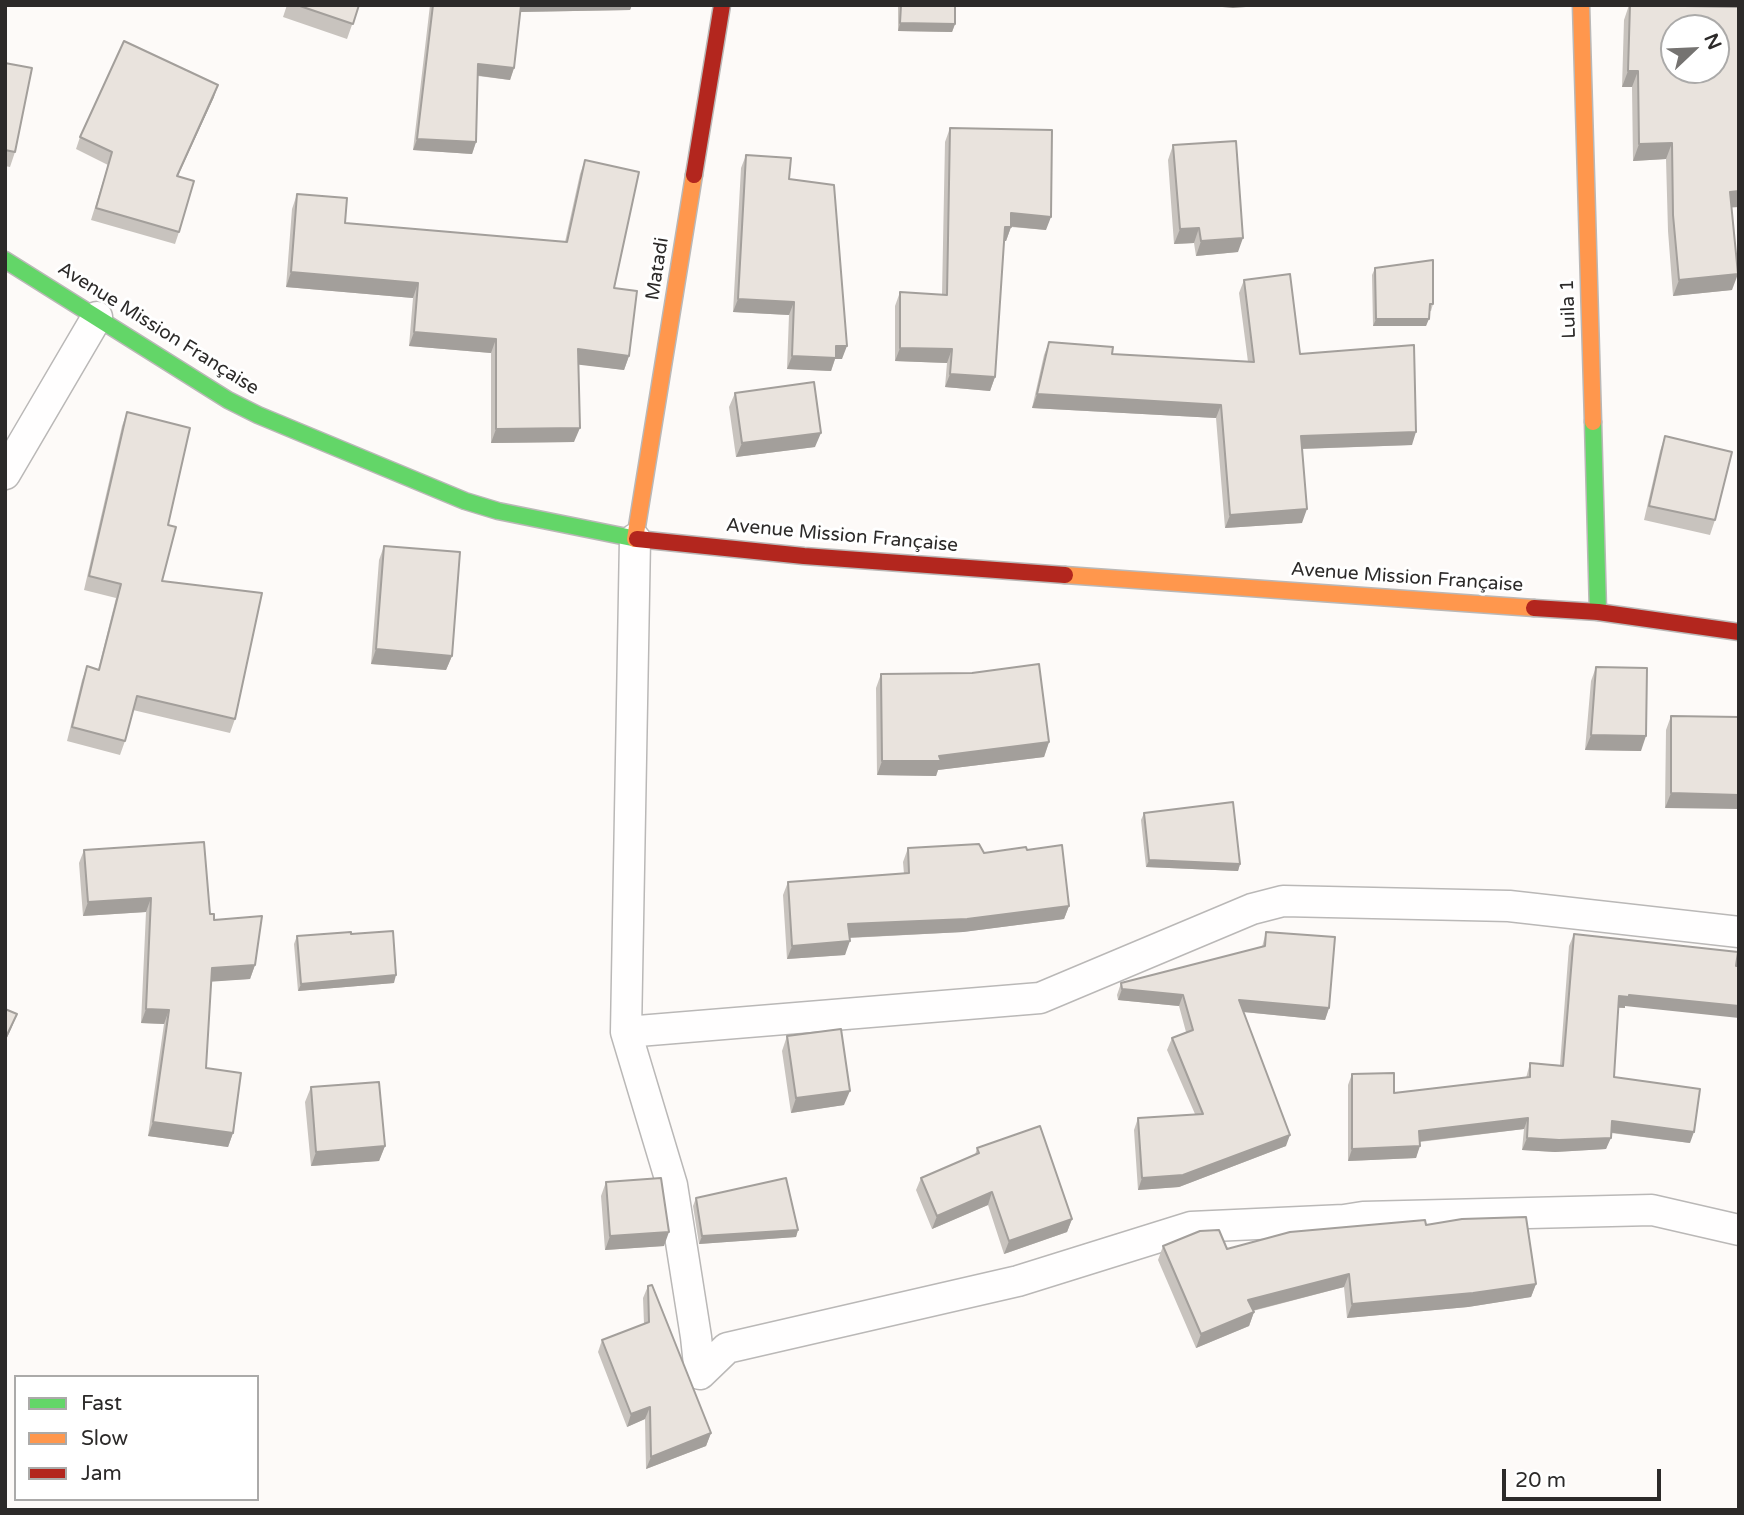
<!DOCTYPE html>
<html>
<head>
<meta charset="utf-8">
<style>
	body { margin:0 }
	#map { position:relative; width:1744px; height:1515px; overflow:hidden; background:#fdfaf8; font-family:"Varela Round",sans-serif }
	canvas { display:block }
	.frame { position:absolute; inset:0; border:7px solid #2c2a29; pointer-events:none }
	.legend { position:absolute; left:14px; top:1375px; width:245px; height:126px; box-sizing:border-box; background:#fff; border:2px solid #abaaa9; margin:0; padding:9px 12px; list-style:none; font-size:21px; color:#2c2a29 }
	.legend li { display:flex; align-items:center; gap:14px; height:35px }
	.legend b { width:35px; border:2px solid #abaaa9 }
	.north { position:absolute; left:1660px; top:14px; width:70px; height:70px; box-sizing:border-box; background:#fff; border:2px solid #abaaa9; border-radius:50%; rotate:67deg; font-size:19px; font-weight:700; line-height:28px; text-align:center; color:#2c2a29 }
	.north::after { content:''; display:block; margin:auto; width:24px; height:32px; background:#757371; clip-path:polygon(50% 0,100% 100%,50% 72%,0 100%) }
	.scale { position:absolute; left:1502px; top:1469px; width:159px; height:32px; box-sizing:border-box; border:4px solid #2c2a29; border-top:0; padding-left:9px; font-size:21px; line-height:24px; white-space:nowrap; color:#2c2a29; -webkit-text-stroke:5px #fff; paint-order:stroke }
</style>
</head>
<body>
<div id="map">
<canvas width="1744" height="1515"></canvas>
<div class="frame"></div>
<ul class="legend">
<li><b style="height:9px;background:#63d668"></b>Fast</li>
<li><b style="height:9px;background:#ff974d"></b>Slow</li>
<li><b style="height:9px;background:#b3261e"></b>Jam</li>
</ul>
<div class="north">N</div>
<div class="scale">20 m</div>
</div>
<script>
const context = document.querySelector('canvas').getContext('2d');
context.lineJoin = 'round';
function strokePath(path, color, width, dash) { context.strokeStyle = color; context.lineWidth = width; context.lineCap = dash ? 'butt' : 'round'; context.setLineDash(dash || []); context.stroke(path); }
function paint(path, color) { context.fillStyle = color; context.fill(path, 'evenodd'); }
function label(font, color, halo, rows, align = 'center') {
  context.font = font + ' "Varela Round",sans-serif'; context.lineWidth = 6; context.setLineDash([]); context.textBaseline = 'middle'; context.strokeStyle = halo; context.fillStyle = color; for (const [text, x, y, turn = 0] of rows) {
    context.save(); context.translate(x, y); context.rotate((+turn || 0) * Math.PI / 180); context.textAlign = isNaN(turn) ? turn : align; if (halo) context.strokeText(text, 0, 0); context.fillText(text, 0, 0); context.restore();
  }
}
const lane = new Path2D(`
	M5,474l92,-157
	M635,539l-9,493 46,153 24,152 4,37 27,-26 291,-67 173,-54 153,-7 19,-3 289,-7 87,20
	M626,1032l414,-34 212,-89 31,-8 226,5 230,26`);
const fast = new Path2D(`
	M5,260l223,140 30,15 207,86 33,10 139,28
	M1593,422l5,190`);
const slow = new Path2D(`
	M1581,5l12,417
	M635,539l59,-364
	M1065,575l469,33`);
const jam = new Path2D(`
	M694,175l28,-170
	M637,539l167,17 261,19
	M1534,608l64,4 141,20`);
strokePath(lane, '#bab8b7', 33);
strokePath(fast, '#bab8b7', 19);
strokePath(slow, '#bab8b7', 19);
strokePath(jam, '#bab8b7', 19);
strokePath(lane, '#fffefe', 30);
strokePath(fast, '#63d668', 16);
strokePath(slow, '#ff974d', 16);
strokePath(jam, '#b3261e', 16);
paint(new Path2D(`
	M287,5h72l-12,34 -64,-22z
	M430,5h202l-2,5 -110,2 -6,56 -4,12 -32,-4 -2,66 -4,12 -59,-4z
	M898,5h57v19l-3,8 -54,-1z
	M1629,5l110,2v200h-8l1,83 -59,6 -5,-65 -2,-72 -33,2 -1,-74h-10l2,-67z
	M5,63l10,89 -5,15 -5,-1z
	M214,97l-36,79 1,56 -4,12 -84,-24 17,-55 -32,-16 4,-12z
	M950,128l96,102 -35,-3 -5,14h-2l-9,136 -5,14 -45,-4 2,-24 -52,-2v-55l5,-14 42,3 3,-153z
	M1173,145l65,107 -42,4 -2,-13 -20,1 -6,-84z
	M746,155l43,24 53,180h-7l-4,12 -44,-2 2,-54 -56,-3 8,-144z
	M585,160l44,196 -5,14 -45,-6 -5,78 -83,1v-90l-82,-7 4,-48 -127,-11 6,-78 5,-15 48,29 220,19 15,-68z
	M1375,268l58,36 -2,7h-2l-3,15h-53l-1,-51z
	M1244,280l56,74 112,91 -110,4v74l-77,5 -9,-110 -184,-10 12,-53 5,-13 63,12 136,8 -9,-69z
	M735,393l80,54 -79,10 -7,-50z
	M127,412l41,113 -6,56 73,138 -5,14 -97,-23 -8,31 -5,14 -53,-14 15,-61 5,-14 11,4 18,-72 -32,-8 38,-164z
	M1665,436l50,84 -5,15 -66,-15 16,-69z
	M384,546l68,110 -6,14 -75,-6 8,-104z
	M1596,667l45,84 -56,-1 6,-69z
	M881,674l168,68 -5,15 -106,13 -2,6 -59,-1 -1,-87z
	M1671,716l68,1 -74,91 1,-78z
	M1144,813l96,51 -2,7 -92,-4 -5,-47z
	M908,848l76,5 43,-3 42,56 -5,13 -101,13 -114,6 -4,17 -58,4 -4,-64 5,-13 116,-8 -1,-12z
	M84,850l126,64 45,51 -5,14 -39,2 -5,87 27,65 -5,14 -80,-11 16,-112 -23,-1 5,-111 -63,4 -4,-53z
	M1266,932l63,76 -4,12 -82,-8 43,134 -107,41 -41,3 -4,-60 4,-12 57,-4 -28,-64 5,-12 14,-6 -7,-26 -61,-6 -1,-5 4,-12 141,-36z
	M351,934l43,49 -96,8 -4,-47 3,-8z
	M1574,934l51,72v2h-7l-4,69 76,66 -79,-10 -5,16 -51,3 -33,-2 2,-21 -104,13 -4,16 -68,3v-76l4,-11 42,19 132,-15 4,-15 30,2 9,-119z
	M787,1036l57,69 -53,8 -9,-62z
	M311,1087l74,59 -6,15 -68,5 -6,-64z
	M977,1148l95,71 -5,13 -63,22 -16,-49 -56,24 -16,-39 5,-12 54,-23z
	M606,1182l58,64 -59,4 -4,-54z
	M696,1198l102,32 -2,7 -97,7 -6,-38z
	M1426,1225l110,59 -5,13 -63,10 -121,11 -3,-31 -91,24 1,1 -5,14 -53,22 -38,-88 5,-14 64,3z
	M648,1286l63,147 -5,13 -60,23 -1,-50 -18,8 -29,-75 4,-12 42,-16 -1,-26z`), '#c8c3be');
paint(new Path2D(`
	M520,5h112l-2,5 -112,2z
	M1201,5h71l-39,3z
	M900,23l55,1 -3,8 -54,-1z
	M478,64l36,4 -4,12 -36,-5z
	M1628,71h10l-6,16h-10z
	M218,85l-4,12 -42,91 5,-12z
	M417,139l59,3 -4,12 -59,-4z
	M1672,143l-6,16 -33,2 6,-17z
	M1739,191v16l-15,1 6,-16z
	M1011,213l40,4 -5,13 -40,-4z
	M1005,227h6l-5,14h-5z
	M1199,228l-5,15 -20,1 6,-15z
	M1243,238l-5,14 -42,4 5,-15z
	M291,272l127,11 -5,15 -127,-11z
	M1738,274l-6,16 -59,6 6,-16z
	M738,299l56,3 -5,13 -56,-3z
	M1376,319h53l-3,7h-53z
	M414,332l82,7 -5,14 -82,-7z
	M836,346h11l-5,13h-7l-4,12 -44,-2 5,-13z
	M900,348l52,1 -5,14 -52,-2z
	M578,349l51,7 -5,14 -51,-6z
	M950,374l45,3 -5,14 -45,-4z
	M1037,394l184,11 -5,13 -184,-10z
	M580,428l-6,14 -83,1 5,-14z
	M1416,432l-4,13 -116,4 5,-13z
	M821,433l-6,14 -79,10 6,-14z
	M1307,509l-5,14 -77,5 5,-13z
	M376,649l76,7 -6,14 -75,-6z
	M1591,735l55,1 -5,15 -56,-1z
	M1049,742l-5,15 -106,13 -2,6 -59,-1 5,-14 57,-5z
	M1671,793l68,2v14l-74,-1z
	M1149,860l91,4 -2,7 -92,-4z
	M151,898l-5,14 -63,4 5,-14z
	M1069,906l-5,13 -101,13 -120,6 5,-14z
	M850,941l-5,14 -58,4 5,-13z
	M255,965l-5,14 -43,3 5,-14z
	M396,975l-2,8 -96,8 3,-7z
	M1122,989l61,6 -4,11 -61,-6z
	M1629,995l110,11v12l-114,-12v2l-11,-1 5,-11z
	M1239,1000l90,8 -4,12 -91,-9z
	M146,1009l23,1 -5,14 -23,-1z
	M17,1014l-6,15 -6,13v-3z
	M850,1091l-6,14 -53,8 5,-15z
	M1528,1118l-4,11 -109,13 4,-11z
	M1612,1121l82,11 -4,11 -83,-11z
	M153,1122l80,11 -5,14 -80,-11z
	M1290,1135l-4,11 -107,41 -41,3 4,-12z
	M1527,1138h84l-5,11 -51,3 -33,-2z
	M385,1146l-6,15 -68,5 5,-14z
	M1420,1146l-4,12 -68,3 4,-12z
	M992,1192l-4,13 -56,24 5,-13z
	M1072,1219l-5,13 -63,22 5,-13z
	M798,1230l-2,7 -97,7 3,-8z
	M669,1232l-5,14 -59,4 5,-14z
	M1349,1274l-5,13 -101,26 5,-13z
	M1536,1284l-5,13 -63,10 -121,11 5,-14z
	M1254,1312l-5,14 -53,22 5,-14z
	M650,1407l-5,12 -18,8 4,-13z
	M711,1433l-5,13 -60,23 5,-12z`), '#a39f9b');
const building = new Path2D(`
	M297,5h62l-6,19z
	M433,5h88l-7,63 -36,-4 -2,78 -59,-3z
	M901,5h54v19l-55,-1z
	M1630,5l109,2v184l-9,1 8,82 -59,6 -6,-65 -1,-72 -33,1 -1,-73h-10zM1674,28h42v42h-42z
	M124,41l94,44 -41,91 17,5 -15,51 -83,-24 16,-56 -32,-15z
	M5,63l27,5 -17,84 -10,-2z
	M950,128l102,2 -1,87 -40,-4v14h-6l-10,150 -45,-3 2,-25 -52,-1v-56l47,3z
	M1236,141l7,97 -42,3 -2,-13 -19,1 -7,-84z
	M746,155l45,3 -2,21 45,6 13,161h-11v12l-44,-2 2,-54 -56,-3z
	M585,160l54,12 -25,116 23,3 -8,65 -51,-7 2,79 -84,1v-90l-82,-7 4,-49 -127,-11 6,-78 50,4 -2,25 222,19z
	M1433,260v44h-3l-1,15h-53l-1,-51z
	M1290,274l10,80 114,-9 2,87 -115,4 6,73 -77,6 -9,-110 -184,-11 12,-52 64,5 -1,7 142,8 -10,-82z
	M814,382l7,51 -79,10 -7,-50z
	M127,412l63,16 -22,97 8,2 -14,54 100,12 -27,126 -98,-23 -12,45 -53,-14 15,-61 12,4 22,-86 -32,-8z
	M1665,436l67,16 -17,68 -66,-14z
	M384,546l76,6 -8,104 -76,-7z
	M1039,664l10,78 -110,14 2,5h-59l-1,-87 91,-1z
	M1596,667l51,1 -1,68 -55,-1z
	M1671,716l68,1v78l-68,-2z
	M1233,802l7,62 -91,-4 -5,-47z
	M204,842l6,72h4v6l48,-4 -7,49 -43,3 -6,100 35,5 -8,60 -80,-11 16,-112 -23,-1 5,-111 -63,4 -4,-52z
	M979,844l5,9 42,-6 1,3 35,-5 7,61 -102,13 -119,5 2,17 -58,5 -4,-64 121,-9 -1,-25z
	M393,931l3,44 -95,9 -4,-48 54,-4v2z
	M1266,932l69,5 -6,71 -90,-8 51,135 -107,40 -41,3 -4,-60 65,-4 -31,-76 21,-8 -10,-35 -61,-6 -1,-6 144,-37z
	M1574,934l164,18 -2,14h3v40l-110,-11v2l-10,-1 -5,81 86,12 -6,43 -82,-11 -1,17 -52,2 -32,-2 1,-20 -109,13 1,15 -68,3v-75l42,-1v20l136,-16v-14l33,3z
	M5,1009l12,5 -12,25z
	M841,1029l9,62 -54,7 -9,-62z
	M379,1082l6,64 -69,6 -5,-65z
	M1040,1126l32,93 -63,22 -17,-49 -55,24 -16,-38 58,-25 -2,-5z
	M661,1178l8,54 -59,4 -4,-54z
	M786,1178l12,52 -96,6 -6,-38z
	M1526,1217l10,67 -63,9 -121,11 -3,-30 -101,26 6,12 -53,22 -38,-88 37,-15 19,-1 8,19 63,-17 135,-12 1,5 36,-6z
	M652,1285l59,148 -60,24 -1,-50 -19,7 -29,-74 47,-18 -1,-36z`);
paint(building, '#e9e3dd');
strokePath(building, '#a39f9b', 2);
label('19px', '#2c2a29', '#fff', [
	["Matadi",658,269,-81],
	["Luila 1",1569,309,-92],
	["Avenue Mission Française",158,329,32],
	["Avenue Mission Française",842,536,5],
	["Avenue Mission Française",1407,578,4]
]);
</script>
</body>
</html>
